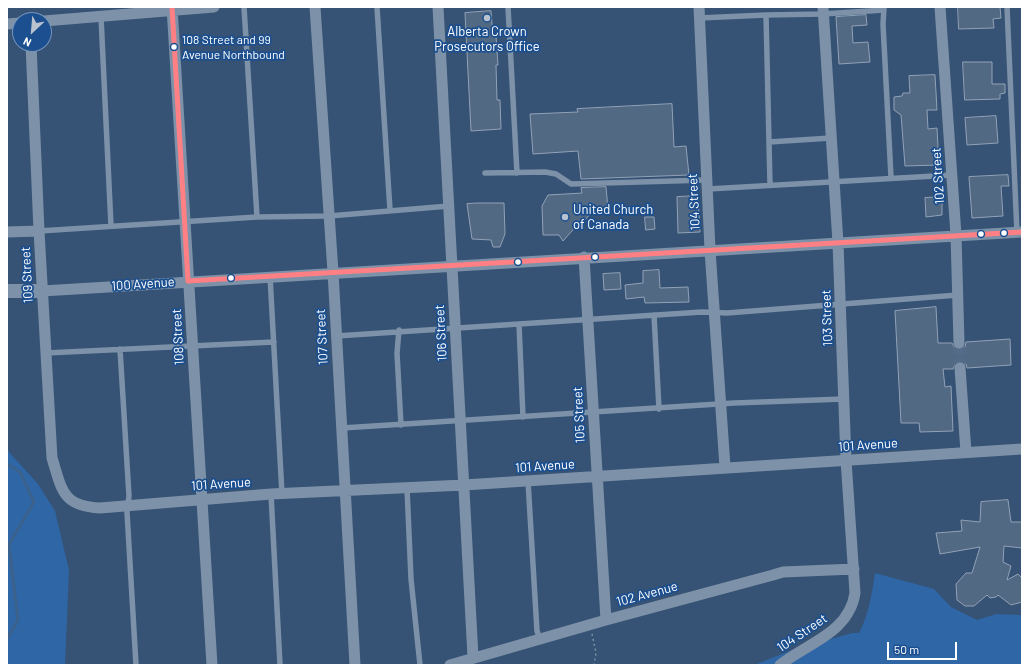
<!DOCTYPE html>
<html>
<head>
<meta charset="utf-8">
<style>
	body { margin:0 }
	#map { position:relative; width:1029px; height:672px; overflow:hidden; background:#365274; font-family:Barlow,sans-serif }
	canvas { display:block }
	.frame { position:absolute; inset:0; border:8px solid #fff; pointer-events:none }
	.north { position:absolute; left:12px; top:12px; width:40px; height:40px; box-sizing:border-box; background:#1b4f8f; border:1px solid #7695bc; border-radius:50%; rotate:206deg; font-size:11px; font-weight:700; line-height:16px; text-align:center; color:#fff }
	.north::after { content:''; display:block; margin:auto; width:14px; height:18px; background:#b9c2ce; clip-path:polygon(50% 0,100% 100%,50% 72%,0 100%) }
	.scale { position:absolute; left:887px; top:642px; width:70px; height:18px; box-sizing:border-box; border:2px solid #fff; border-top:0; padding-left:5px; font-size:12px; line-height:14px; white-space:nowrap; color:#fff; -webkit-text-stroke:3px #1b4f8f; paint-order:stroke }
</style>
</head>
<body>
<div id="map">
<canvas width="1029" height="672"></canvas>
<div class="frame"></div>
<div class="north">N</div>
<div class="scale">50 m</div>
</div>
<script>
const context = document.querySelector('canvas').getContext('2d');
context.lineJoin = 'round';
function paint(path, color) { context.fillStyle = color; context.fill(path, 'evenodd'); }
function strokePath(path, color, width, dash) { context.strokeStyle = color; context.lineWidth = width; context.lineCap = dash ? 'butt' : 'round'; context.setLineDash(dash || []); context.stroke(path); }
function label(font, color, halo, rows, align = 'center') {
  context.font = font + ' Barlow,sans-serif'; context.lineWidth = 3.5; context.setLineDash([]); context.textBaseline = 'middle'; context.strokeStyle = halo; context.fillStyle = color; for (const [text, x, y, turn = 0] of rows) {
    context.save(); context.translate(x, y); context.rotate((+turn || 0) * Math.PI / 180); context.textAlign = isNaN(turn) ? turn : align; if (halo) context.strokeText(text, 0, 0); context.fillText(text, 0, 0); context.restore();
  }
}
paint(new Path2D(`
	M7,444l2,8 29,32 17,27 14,59 -4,95h-58z
	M875,573l59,16 17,18 26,13 19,-6 26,1v50h-268l38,-15 60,-17h7c10,-19 13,-40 16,-60z`), '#2f66a5');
strokePath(new Path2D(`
	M7,464l13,8 14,30 -25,42 9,76 -11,19`), '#3b618d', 3);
const building = new Path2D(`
	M958,7h42l1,11 -8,1 1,9 -35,1z
	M491,11l2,25h3l2,29h-2l1,35h3l1,29 -30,2 -6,-118z
	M866,15l1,10 -15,1 1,17 15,-1 2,20 -31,2 -3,-47z
	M963,62h29v22h13v9l-5,1v5l-35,1z
	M935,75l2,35h-10l1,19 9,-1 2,37 -34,1 -4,-51 -7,-5v-13l8,-1 1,-3h7l-1,-17z
	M672,104l2,43 12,-1 3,29 -108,4 -3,-28 -45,3 -3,-40 48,-2 -1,-3z
	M996,116l2,27 -31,2 -2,-27z
	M1008,175l1,11h-8l2,30 -31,2 -3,-41z
	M606,187l2,22h-14l-13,16 -2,-2 -16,18 -4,-6h-16l-1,-29 6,-11 34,-2 -1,-5z
	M698,196l2,36 -22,1 -1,-36z
	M942,197v18l-16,2 -1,-19z
	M477,203h27l1,31 -5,13h-7l-2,-7 -19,-1 -5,-35z
	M645,217h9l1,12 -9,1z
	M659,270l1,18 28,-1 1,15 -44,1 -1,-6 -18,2 -1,-14 18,-2v-12z
	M620,273l1,16 -17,1 -1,-16z
	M936,307l2,36h14l3,6 5,1 5,-3 1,-5 44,-3 1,26 -44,3 -1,-4 -6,-3 -4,1 -3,7h-10l2,18 6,-1 2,45 -33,1 -1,-9h-18l-6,-112z
	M1008,500l3,22h11v26l-18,-2 -1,16 8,4 -4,14 11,-6 4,4v24l-11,3 -13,-10 -2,2 -6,1 -3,-3 -13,11h-9l-8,-6 -1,-16 10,-11h6l8,-26 -40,7 -4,-21 26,-2 -1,-11 19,2 1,-20z`);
paint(building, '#526984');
strokePath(building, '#92a2b6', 1);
strokePath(new Path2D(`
	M959,343l1,25`), '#546c89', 11, [11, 5.5]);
strokePath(new Path2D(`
	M592,634l4,19 -2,12`), '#7d92a8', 1.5, [2, 3]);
strokePath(new Path2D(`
	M244,7l13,210
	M377,7l13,203
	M508,7l9,166
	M884,7l-1,17 8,153
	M1007,7l10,226
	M766,15l57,-1 61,-4
	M101,17l10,209
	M699,18l67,-3 4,170
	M769,142l62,-4
	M485,173l60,-1 11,2 15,10 136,-4
	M708,189l244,-14
	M39,231l218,-14 72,-1 120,-10
	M270,276l12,218
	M654,315l5,94
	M519,324l4,93
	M399,330l-2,23 4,72
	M336,336l366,-24 25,1 231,-18
	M120,349l9,147 -2,16 9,153
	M46,353l228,-11
	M342,428l392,-25 110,-4
	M528,481l9,150 3,8
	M407,488l4,91 9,86
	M271,494l9,171`), '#7d92a8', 5.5);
strokePath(new Path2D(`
	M172,7l40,658
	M315,7l18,265 22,393
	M438,7l35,650
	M699,7l11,243 15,217
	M940,7l16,228 3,108
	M44,21l170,-14
	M7,24l13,-1
	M31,44l8,187 13,227c10,32 10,48 48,50l171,-14 193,-9 558,-36
	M7,232l32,-1
	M584,257l22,363
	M42,291l980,-59
	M960,368l6,84
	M450,665l156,-45 167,-45 10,-3 71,-3
	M780,665c27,-22 69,-32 75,-72l-9,-133 -8,-217 -15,-236`), '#7d92a8', 11);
strokePath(new Path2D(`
	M7,291h35`), '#7d92a8', 14);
strokePath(new Path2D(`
	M172,7l16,274 834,-49`), '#ff8084', 5);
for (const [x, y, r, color] of [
	[487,18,4,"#b9c2ce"],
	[174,47,3.5,"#fff"],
	[565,217,4,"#b9c2ce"],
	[1004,233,3.5,"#fff"],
	[981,234,3.5,"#fff"],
	[595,257,3.5,"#fff"],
	[518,262,3.5,"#fff"],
	[231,278,3.5,"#fff"]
]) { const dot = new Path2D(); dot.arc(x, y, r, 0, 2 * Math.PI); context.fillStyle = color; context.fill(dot); strokePath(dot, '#1b4f8f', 1.5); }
label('12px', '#fff', '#1b4f8f', [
	["108 Street and 99",182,40],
	["Avenue Northbound",182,55]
], 'left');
label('13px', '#fff', '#1b4f8f', [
	["Alberta Crown",487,32],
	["Prosecutors Office",487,47],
	["United Church",573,210,"left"],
	["of Canada",573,225,"left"]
]);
label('13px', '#fff', '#1b4f8f', [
	["102 Street",938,176,-94],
	["104 Street",694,202,-93],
	["109 Street",27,275,-93],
	["100 Avenue",143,284,-4],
	["103 Street",827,318,-92],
	["106 Street",441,333,-93],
	["108 Street",178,337,-93],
	["107 Street",322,337,-93],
	["105 Street",579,415,-93],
	["101 Avenue",868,445,-4],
	["101 Avenue",545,466,-4],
	["101 Avenue",221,484,-4],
	["102 Avenue",647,594,-15],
	["104 Street",802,633,-34]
]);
</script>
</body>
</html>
